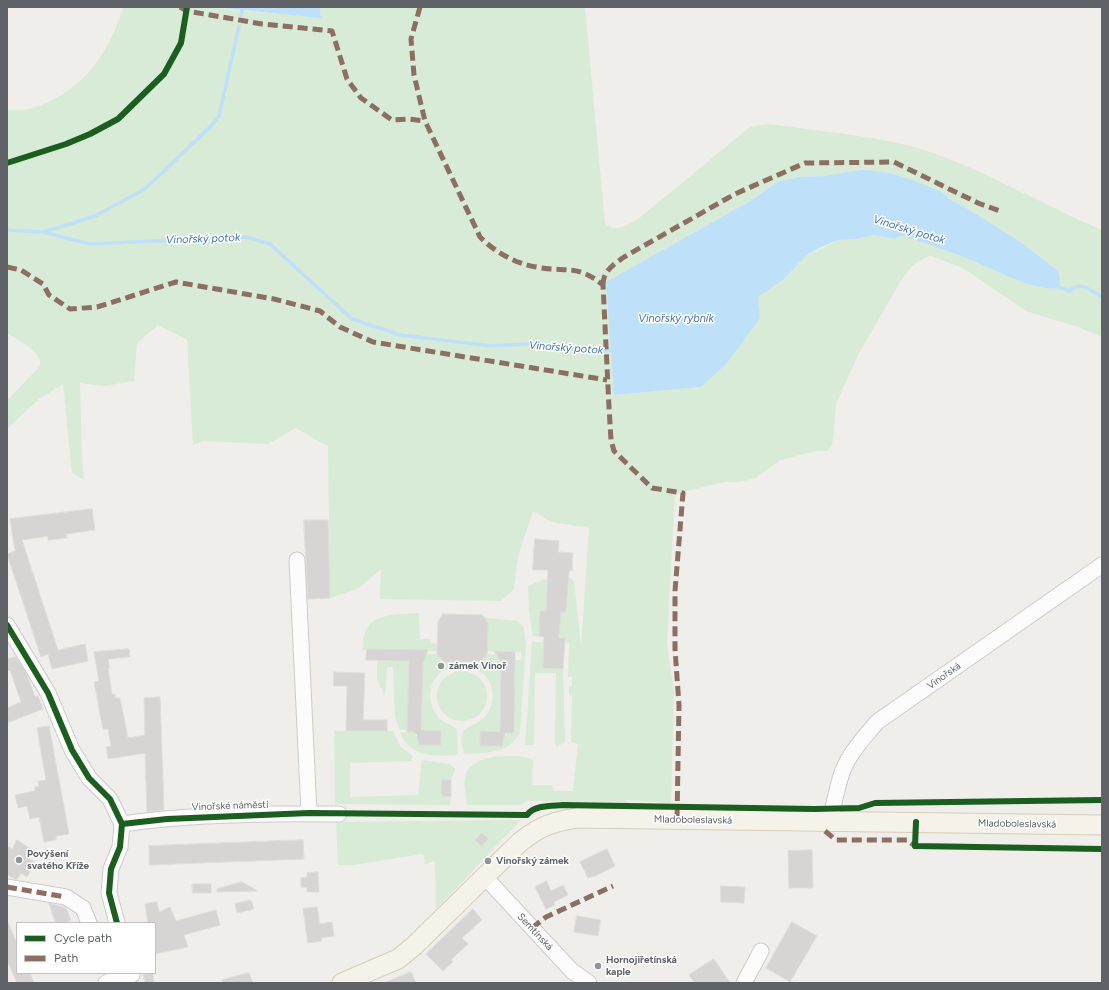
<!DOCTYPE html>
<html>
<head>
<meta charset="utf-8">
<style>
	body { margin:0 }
	#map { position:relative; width:1109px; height:990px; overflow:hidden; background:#efeeea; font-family:Figtree,sans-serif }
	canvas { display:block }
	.frame { position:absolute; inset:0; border:8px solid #5f6368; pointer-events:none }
	.legend { position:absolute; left:16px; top:922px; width:140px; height:52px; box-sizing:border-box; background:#fff; border:1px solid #bfc1c3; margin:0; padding:5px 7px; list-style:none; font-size:12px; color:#5f6368 }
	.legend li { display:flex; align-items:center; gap:8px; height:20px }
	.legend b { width:20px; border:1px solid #bfc1c3 }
</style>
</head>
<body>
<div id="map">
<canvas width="1109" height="990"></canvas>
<div class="frame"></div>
<ul class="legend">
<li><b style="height:5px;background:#1b5e20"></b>Cycle path</li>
<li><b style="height:5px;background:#8d6e63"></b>Path</li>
</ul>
</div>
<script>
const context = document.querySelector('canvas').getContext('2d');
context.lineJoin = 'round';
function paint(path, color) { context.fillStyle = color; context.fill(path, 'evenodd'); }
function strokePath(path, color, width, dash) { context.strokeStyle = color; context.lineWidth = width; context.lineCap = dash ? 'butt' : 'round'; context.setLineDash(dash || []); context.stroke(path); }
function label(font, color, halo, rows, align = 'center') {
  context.font = font + ' Figtree,sans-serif'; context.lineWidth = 3; context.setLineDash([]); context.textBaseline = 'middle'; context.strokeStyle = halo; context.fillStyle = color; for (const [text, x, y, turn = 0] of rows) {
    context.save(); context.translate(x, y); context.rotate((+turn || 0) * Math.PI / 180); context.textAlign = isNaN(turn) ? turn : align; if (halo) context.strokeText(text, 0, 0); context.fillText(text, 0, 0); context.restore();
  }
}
paint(new Path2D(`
	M123,7h89l30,4 79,6 -1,-10h265l20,216c10,11 23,2 33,-4l112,-92 19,-3c53,8 118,12 167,30 57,21 110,52 166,76v107l-24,-10 -52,-16 -63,-43 -32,-12 -5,1 -13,8 -11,14 -43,74 -23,51 -3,35 -2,7 -4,5h-10l-37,9 -24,18 -17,4h-15l-49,12 -8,149 7,50 -3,110 -44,-3v3l-100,-2 -6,4h-54c-1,-9 -5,-25 0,-34 3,-5 12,-10 17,-12 9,-3 42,-5 49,1l-1,25h20l1,6h20l5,-47 -7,-2 1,-46 -3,-1v-9h3v-9h-4l1,-34 -4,-1v-4h-6l2,-26h5l1,-37 7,6 7,66 8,-119 -38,-6 -18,-11 -15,45 -4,33 -13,12 -121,-2 1,-30 -22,19 -29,10 -2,-152 -33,-18 -27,16 -65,-3 -10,4 -6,-105 -29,-15 -21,18 -3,38 -30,5 -24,-3 2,74 2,23 -12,-7 -9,-89 -24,15 -32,30v-28l33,-35v-6l-9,-12 -24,-15v-223c7,0 15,1 22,-1 50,-14 80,-53 94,-102zM860,170l85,24 8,8 5,1 60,37 41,48c-25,4 -59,-16 -81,-25 -25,-10 -50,-20 -76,-27l-8,3 -20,-4 -17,4 -18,1 -32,15 -24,25 -25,17 -57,90 -87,8 54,-148 82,-46 27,-19 21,-5 26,-1z
	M545,579l2,1 -1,31h-6l-1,25 -6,1 -4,-26 -1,-25z
	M419,613l1,26h11v4l6,1v7l-74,-1c-1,-39 27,-34 56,-37z
	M482,615l6,3 30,3 6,6 2,17 -6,89c-13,22 -33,19 -56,21 -2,-5 -4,-19 0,-24 4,-4 12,-5 16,-9 14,-10 17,-31 6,-44 -5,-6 -12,-8 -17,-13l1,-2h11v-3l6,-5 9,1 5,4 -1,73 -20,-1v14l21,1c3,-9 3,-13 13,-13l1,-73h6v-8l-34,-1z
	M532,642h12l-1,26 20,1 2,73 -8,5 -2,-1 1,-73h-21l-1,72h-9z
	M428,654h9l6,4v4h11v2c-4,4 -11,6 -15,10 -13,13 -11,34 2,46 5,4 12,5 16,10l1,19 -1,6c-22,2 -50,1 -57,-23h14l4,6 23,7v-14l-20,-1 2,-72z
	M409,658l-2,72h-7l-5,-13 -2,-50h-6l-2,29 -8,-17v-18h26z
	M437 696a25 25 0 1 1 50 0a25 25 0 1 1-50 0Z
	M334,731h59l7,15 13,10 -2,5 -61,2v34l68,-2 4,-35 28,4 5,5 -4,11h-9v16l9,1 -1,8 -115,-1z
	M521,820l-85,89 -1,-48 -10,3 -2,-10 -70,11h-15l-2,-43z`), '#d8ebd6');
paint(new Path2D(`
	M212,7h108l1,11z
	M860,170c33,1 51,9 81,22 7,3 9,10 17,11l60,37 40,31 2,9 -1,8c-25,4 -59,-16 -81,-25 -25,-10 -50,-20 -76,-27l-8,3 -20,-4 -17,4 -18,1 -18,7 -14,8 -24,25 -25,17 2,21 -33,45 -26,24 -87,8 -8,-113 144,-81 27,-19 21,-5 26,-1z`), '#bfe0f9');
strokePath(new Path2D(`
	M241,16l2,-9
	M7,230l36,2 47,12 156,-7 24,7 82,75 48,16 91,11 37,-2 54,6 29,1 3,-2
	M44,232l51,-16 50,-27 65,-62 9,-11 20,-90
	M1056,286l14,5c11,-11 21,0 32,6`), '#bfe0f9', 3.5);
const building = new Path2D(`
	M92,509l3,21 -29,4 1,4 -19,2v-4l-26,4 36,110 27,-6 3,17 -36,8 -4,-15 -7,3 -34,-103 8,-3 -5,-32z
	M304,520h24l2,78 -22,1z
	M535,539l24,2 -1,11 15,1 -1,18h-3l-3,41h-5l-2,26h6l-2,31 -20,-1 1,-31 -5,-1 1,-25h6l2,-41h-15z
	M443,614l39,1 6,8 -1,32 -7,7h-36l-7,-8 1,-32z
	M129,649l1,8 -22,2 2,9h-2l4,26h3v4h5l8,40 17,-3 -1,-37 16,-1 4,113 -17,2 -2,-59 -37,6 -2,-12 5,-1 -3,-17h-5l-5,-26 -4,-21 5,-1 -5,-29z
	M367,649l61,1 -5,13 -2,67 20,1v14h-22l-2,-11 -4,-2h-6l2,-71 -43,-1z
	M494,651l21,1 -1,81h-9l-3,13h-22v-15l20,1 1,-70z
	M16,657l11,18 8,22 3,-1 5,13 -36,14v-15l14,-6 -11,-32 -3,1v-12z
	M334,672l31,1 -2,47h24v11h-41l1,-45h-13z
	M49,726l20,108 -13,2v4l-12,2 -5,-25 -9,2 -3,-13 -9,2 -3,-13 20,-4v-4l4,-1 -1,-5 8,-1 -9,-52z
	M442,780h9v17l-9,-1z
	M482,833l6,6 -6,7 -7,-6z
	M17,840l17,11 -5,8 6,3 -8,15 -6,-4 -4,7 -10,-5v-29l5,3z
	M303,840l1,19 -155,6v-19z
	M607,849l8,17 -20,10 -7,2 -8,-16z
	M812,850l1,38h-24l-1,-37z
	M318,872l1,20h-12v-5l-6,1v-10l6,-1v-4z
	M547,881l4,10 12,-6 5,10 -14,7 1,3 -9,4 -11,-22z
	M242,882l16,9 -41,1v-3z
	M192,884h19v9h-18z
	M721,886l24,1 -1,16 -23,-1z
	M251,900l3,9 -17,4 -2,-9z
	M157,902l2,10 11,-5 6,14 40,-11 4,15 -36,10 4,12 -33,7v-31h-7l-3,-19z
	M49,903l17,5 5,12 -7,3h-8z
	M317,907l3,17 12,-2 2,14 -13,2 1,3 -14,2 -5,-34z
	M473,909l9,11 -20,18 6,6 -17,16 2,2 -10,9 -17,-17z
	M577,916l24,4 -3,16 -24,-4z
	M7,920l10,24v29h13l4,10h-17l-10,-23z
	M792,922l25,14 -27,46 -24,-14z
	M714,959l16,24h-35l-6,-8z
	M411,972l5,11h-32z
	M153,973l1,10h-9l-2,-8z
	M249,973l4,10h-31v-3z`);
paint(building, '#d6d5d3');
strokePath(building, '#deddd9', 1);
const minor = new Path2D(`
	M297,560l12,253
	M7,625l41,68 24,57 17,28 21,21 12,25 -2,23 -9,22 -2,24 8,30
	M830,821c3,-14 6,-28 10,-42 6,-23 23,-40 37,-57l225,-157
	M122,824c68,-10 148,-11 217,-10
	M485,877l87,94 17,12
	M7,887l59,10 17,11 6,15
	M106,983l14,-7 12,-1
	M744,983l17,-32`);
const major = new Path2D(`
	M342,983l56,-24 16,-13 106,-104c21,-16 31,-20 57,-24l525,7`);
strokePath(minor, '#cbcccc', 17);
strokePath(major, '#d7ceb8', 21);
strokePath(minor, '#fdfcfc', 15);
strokePath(major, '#f4f2e9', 19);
strokePath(new Path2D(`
	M180,7l7,4 75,13 70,7 15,48 14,19 31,22 16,-1 17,2
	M420,7l-9,32 3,36 11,46 55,116c15,15 34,26 56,30 29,6 40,-4 67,18l6,122 2,33 3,11 38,37 31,5 -8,98v58l4,56 -2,114
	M7,267l14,3 22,14 6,11 21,14 27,-2 79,-25 98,17 46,12 20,16 33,15 234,38
	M603,285c0,-14 10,-20 21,-28l111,-63 70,-31 89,-1 84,41 22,8
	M825,831l11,9h71l8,6
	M7,887l59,10
	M532,928l14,-11 67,-31`), '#8d6e63', 5, [10, 5]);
strokePath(new Path2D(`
	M7,163l59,-19 24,-10 28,-15 46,-45 17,-31 6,-36
	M7,625l41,68 24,57 17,28 21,21 12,25 -2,23 -9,22 -2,24 8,30
	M916,822l-1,24 187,3
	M122,824l45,-5 142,-6 218,2c7,-10 24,-9 36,-10l251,4 45,-1 16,-5 227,-3`), '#1b5e20', 6);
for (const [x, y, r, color] of [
	[441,666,4,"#919496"],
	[19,860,4,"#919496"],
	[488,861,4,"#919496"],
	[598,966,4,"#919496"]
]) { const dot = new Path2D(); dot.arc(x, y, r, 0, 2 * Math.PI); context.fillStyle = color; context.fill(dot); strokePath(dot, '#fff', 1.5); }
label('bold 10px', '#5f6368', '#fff', [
	["zámek Vinoř",449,666],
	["Povýšení",27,854],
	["svatého Kříže",27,866],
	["Vinořský zámek",496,861],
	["Hornojiřetínská",606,960],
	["kaple",606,972]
], 'left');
label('10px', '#5f6368', '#fff', [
	["Vinořská",944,676,-35],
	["Vinořské náměstí",230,806,-2],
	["Mladoboleslavská",693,820,1],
	["Mladoboleslavská",1017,824,1],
	["Semtínská",535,932,47]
]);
label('italic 11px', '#4174aa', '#fff', [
	["Vinořský potok",909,230,17],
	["Vinořský potok",203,239,-2],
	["Vinořský rybník",676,319],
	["Vinořský potok",566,348,4]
]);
</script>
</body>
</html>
